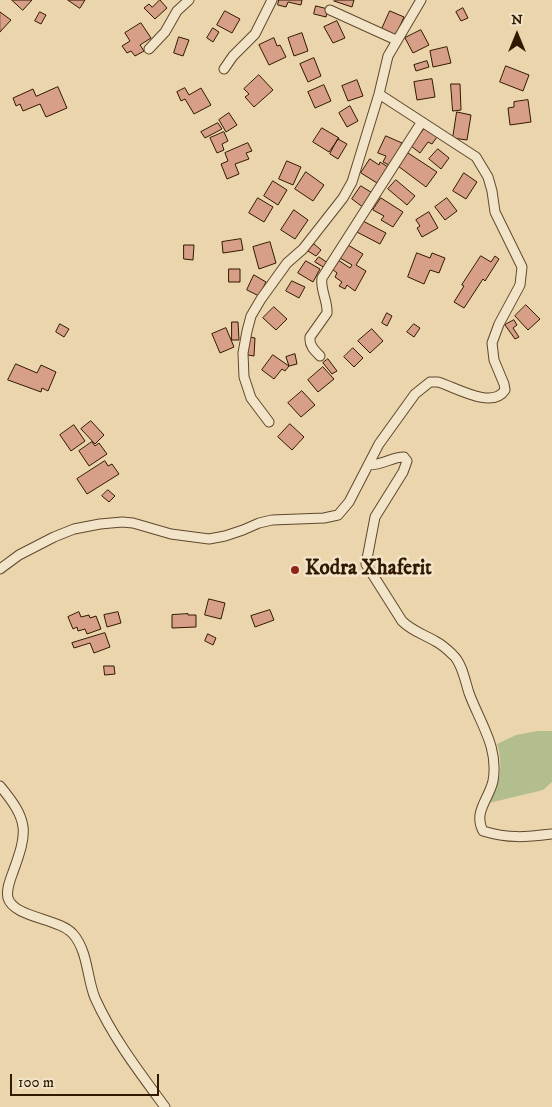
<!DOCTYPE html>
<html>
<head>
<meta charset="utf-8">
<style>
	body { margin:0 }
	#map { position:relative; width:552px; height:1107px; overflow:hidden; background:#ebd5ac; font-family:"IM FELL DW Pica",serif }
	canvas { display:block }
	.north { position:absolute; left:492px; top:10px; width:50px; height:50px; -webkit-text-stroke:4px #f2e4c9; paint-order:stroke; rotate:0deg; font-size:14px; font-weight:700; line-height:20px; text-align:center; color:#311900 }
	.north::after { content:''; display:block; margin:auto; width:18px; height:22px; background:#311900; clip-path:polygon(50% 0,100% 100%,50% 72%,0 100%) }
	.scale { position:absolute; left:10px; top:1074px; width:149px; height:22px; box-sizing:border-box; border:2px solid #311900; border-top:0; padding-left:6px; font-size:15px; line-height:18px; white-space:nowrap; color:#311900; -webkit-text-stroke:4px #f2e4c9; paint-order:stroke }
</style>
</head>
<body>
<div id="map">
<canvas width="552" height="1107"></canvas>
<div class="north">N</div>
<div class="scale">100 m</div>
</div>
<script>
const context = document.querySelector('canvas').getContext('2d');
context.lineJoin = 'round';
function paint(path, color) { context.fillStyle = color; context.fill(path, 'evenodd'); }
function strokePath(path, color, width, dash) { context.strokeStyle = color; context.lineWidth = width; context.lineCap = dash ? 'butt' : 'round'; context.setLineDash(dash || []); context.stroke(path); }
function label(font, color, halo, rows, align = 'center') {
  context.font = font + ' "IM FELL DW Pica",serif'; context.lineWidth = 5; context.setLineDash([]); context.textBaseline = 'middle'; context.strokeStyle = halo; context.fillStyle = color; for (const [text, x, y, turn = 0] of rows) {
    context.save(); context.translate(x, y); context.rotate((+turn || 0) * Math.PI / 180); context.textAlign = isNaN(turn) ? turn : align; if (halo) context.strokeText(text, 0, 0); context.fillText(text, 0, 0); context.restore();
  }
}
paint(new Path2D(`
	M538,731h14v51l-9,8 -54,13c11,-21 15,-36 8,-59l19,-9z`), '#b2be8d');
const building = new Path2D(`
	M12,0h20l-9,10z
	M68,0h17l-5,8z
	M160,0l7,8 -12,11 -11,-11 5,-4 3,3z
	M279,0h23l-1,5 -13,-3 -2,5 -8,-2z
	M335,0h19l-2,7 -18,-6z
	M316,6l12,3 -2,8 -12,-3z
	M463,8l5,10 -7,3 -5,-9z
	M225,11l15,8 -8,14 -15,-8z
	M390,11l14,6 -9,20 -14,-6z
	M0,12l11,8 -11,12z
	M40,12l6,3 -5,9 -6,-3z
	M337,21l8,17 -12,5 -9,-16z
	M141,23l10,15 -11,7 4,6 -9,5 -4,-5 -4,2 -5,-7 8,-5 -5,-8z
	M213,28l6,4 -6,10 -6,-4z
	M421,30l8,15 -16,8 -8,-15z
	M302,33l6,18 -14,5 -6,-18z
	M179,37l10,3 -6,16 -9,-3z
	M274,38l3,8 3,-1 6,12 -17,8 -10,-20z
	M447,47l4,16 -18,4 -3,-16z
	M314,58l7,18 -13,6 -8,-18z
	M427,61l2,6 -13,4 -2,-6z
	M506,66l23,9 -6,16 -23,-9z
	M259,75l14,15 -19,17 -9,-10 4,-3 -5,-5z
	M432,79l3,18 -18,3 -3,-18z
	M357,80l6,16 -15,5 -6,-15z
	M451,84h9l1,26 -8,1z
	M324,85l7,16 -16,7 -7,-16z
	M58,87l9,21 -21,9 -6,-13 -17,7 -3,-7 -4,2 -3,-8 20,-9 3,7z
	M185,88l4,7 12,-7 10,17 -17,9 -9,-15 -4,2 -4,-9z
	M528,100l3,22 -21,3 -2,-17 6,-1v-5z
	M350,106l8,15 -11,6 -8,-14z
	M457,112l14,3 -4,25 -14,-2z
	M229,113l8,12 -11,7 -7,-12z
	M218,123l4,6 -17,9 -4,-6z
	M322,128l17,10 -10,14 -16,-10z
	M425,128l12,9 -5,7 -4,-2 -8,11 -9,-7z
	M224,132l4,9 -6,3 2,6 -7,3 -7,-15z
	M386,136l16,7 -11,23 -8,-4 3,-6 -8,-3z
	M338,139l9,5 -9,15 -8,-5z
	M248,143l4,8 -6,2 3,6 -14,5 4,10 -12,5 -6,-15 7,-3 -3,-8z
	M438,149l11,9 -8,11 -12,-10z
	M408,153l29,19 -11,15 -28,-21z
	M370,159l9,6 1,-3 8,5 -11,16 -16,-10z
	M287,161l14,6 -8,18 -14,-6z
	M306,172l18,13 -11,16 -18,-12z
	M464,173l13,9 -11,17 -13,-8z
	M396,180l19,16 -8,9 -19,-16z
	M273,181l14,9 -9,15 -14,-9z
	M361,186l13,8 -10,14 -12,-9z
	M258,198l15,9 -9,15 -15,-9z
	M381,198l22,14 -10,15 -12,-7 3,-4 -11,-6z
	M447,198l10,13 -12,9 -10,-13z
	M294,210l14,10 -13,19 -14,-9z
	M429,212l9,16 -16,9 -5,-9 3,-2 -4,-6z
	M361,220l25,13 -6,11 -25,-13z
	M241,239l2,11 -20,3 -1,-11z
	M270,242l6,21 -17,6 -6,-22z
	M314,244l7,6 -5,6 -8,-5z
	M184,245h10l-1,15 -9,-1z
	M348,245l15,9 -7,11 10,6 -11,20 -8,-6 -2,4 -6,-3 3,-4 -7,-5 2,-4 -5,-4 6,-9 12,8 2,-3 -12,-7z
	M417,253l13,5 2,-5 13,5 -6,15 -9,-3 -6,14 -16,-7z
	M481,256l10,6 4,-6 4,3 -14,22 -2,-2 -19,29 -10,-6 10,-16 -2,-1z
	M319,257l9,6 -3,5 -10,-6z
	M306,261l14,8 -7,13 -15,-9z
	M229,269h11v13h-11z
	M254,275l12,7 -7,14 -12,-6z
	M292,281l13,6 -6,11 -13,-7z
	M526,305l14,14 -12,11 -13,-14z
	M274,307l13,12 -11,11 -13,-12z
	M387,313l5,3 -5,10 -5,-3z
	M514,320l3,5 -4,3 6,9 -4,2 -10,-14z
	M232,322h6l1,18h-7z
	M60,324l9,5 -5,8 -8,-5z
	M414,324l6,4 -6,9 -7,-5z
	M226,328l8,19 -14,6 -8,-19z
	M372,329l11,12 -13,12 -12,-12z
	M249,337l6,1 -1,18 -6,-1z
	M353,348l10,10 -9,9 -10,-10z
	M295,354l2,10 -8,2 -3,-9z
	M273,355l16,11 -4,5 -3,-2 -8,10 -12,-9z
	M328,359l9,12 -5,3 -9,-11z
	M16,364l21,9 4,-8 15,7 -8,19 -6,-3 -1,4 -33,-12z
	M323,367l11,12 -16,13 -10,-12z
	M302,391l13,14 -14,12 -13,-14z
	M91,421l13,14 -9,9 -14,-15z
	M290,424l14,13 -12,13 -14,-13z
	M74,425l11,16 -14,10 -11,-16z
	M92,442l3,4 4,-3 8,11 -18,12 -10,-15z
	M105,461l3,5 4,-2 7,10 -32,20 -10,-15z
	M108,490l7,6 -6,6 -7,-6z
	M209,599l16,4 -4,16 -16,-4z
	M270,610l4,10 -19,7 -4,-11z
	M79,612l2,5 8,-2 1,3 6,-2 5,13 -14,5 -2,-5 -7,2 -1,-4 -4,2 -5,-12z
	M118,612l3,11 -14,4 -3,-12z
	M188,614v1h8v12l-24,1v-13z
	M105,633l5,14 -16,6 -4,-10 -16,5 -2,-5z
	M208,634l8,4 -3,7 -8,-4z
	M104,666h10l1,8 -10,1z`);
paint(building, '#d79f88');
strokePath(building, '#311900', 1);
const street = new Path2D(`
	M330,10l66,30
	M149,49l16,-17 12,-21 12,-11
	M224,69l9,-13 22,-22 17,-34
	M320,356c-6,-6 -11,-11 -10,-19l17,-24c1,-12 -7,-23 -5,-35l99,-155
	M269,422l-18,-24 -7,-21 -1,-24 4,-22 4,-15 10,-17 26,-36 16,-14 40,-51 9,-16 27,-88 9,-38 33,-56
	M368,465c16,0 23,-8 36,-8l3,4 -4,11 -28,45 -9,47 36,57c10,10 21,13 33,20 6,3 13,9 18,14 9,8 12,26 16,38 11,30 30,54 24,88 -4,18 -20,31 -10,50 26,8 43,6 69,3
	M0,569l19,-14 35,-18 20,-8 26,-5 22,-2 11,1 38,11 38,5 16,-3 18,-6 16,-7 13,-3 52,-2 14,-3 11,-13 30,-58 36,-50 15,-12h8c17,5 54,28 67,8l-1,-6 -10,-24 -2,-17 7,-19 21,-39 2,-18 -27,-55 -3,-21 -4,-14 -12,-20 -97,-63
	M0,786c29,35 28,45 13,86 -3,8 -7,18 -5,26 6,20 51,20 65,36 15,17 14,45 22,64 18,40 45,75 70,109`);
strokePath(street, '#60482b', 11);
strokePath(street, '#f2e4c9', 9);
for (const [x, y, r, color] of [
	[295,570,5,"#8f2418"]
]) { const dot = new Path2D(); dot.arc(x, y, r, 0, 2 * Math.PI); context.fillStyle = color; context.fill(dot); strokePath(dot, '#f2e4c9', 2); }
label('bold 21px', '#311900', '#f2e4c9', [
	["Kodra Xhaferit",305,570]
], 'left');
</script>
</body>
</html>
